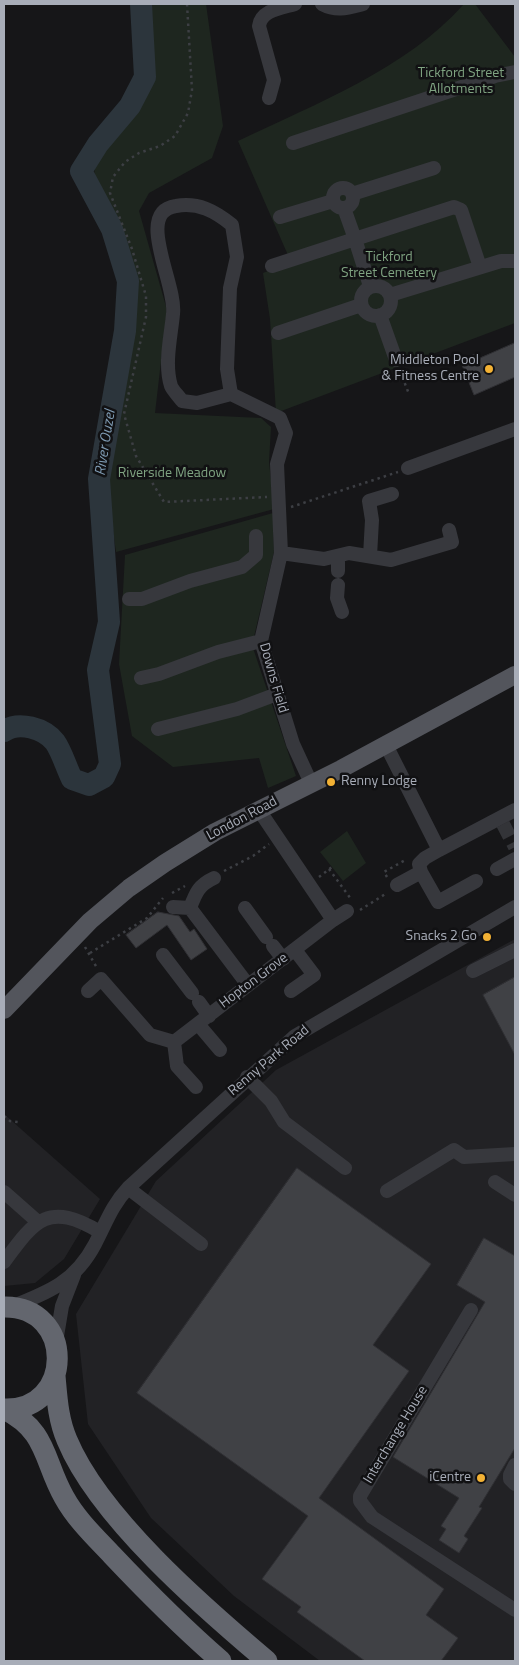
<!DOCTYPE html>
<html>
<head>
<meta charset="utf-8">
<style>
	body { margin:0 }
	#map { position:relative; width:519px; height:1665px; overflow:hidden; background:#161618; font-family:"Titillium Web",sans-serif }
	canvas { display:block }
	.frame { position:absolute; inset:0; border:5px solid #a8adb8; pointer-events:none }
</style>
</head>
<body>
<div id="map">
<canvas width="519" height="1665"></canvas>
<div class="frame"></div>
</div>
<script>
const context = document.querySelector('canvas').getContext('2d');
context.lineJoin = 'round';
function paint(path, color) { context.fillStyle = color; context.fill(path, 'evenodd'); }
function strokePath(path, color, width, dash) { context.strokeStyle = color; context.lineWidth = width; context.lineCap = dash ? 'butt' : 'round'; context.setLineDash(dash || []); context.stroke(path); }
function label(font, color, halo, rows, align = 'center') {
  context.font = font + ' "Titillium Web",sans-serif'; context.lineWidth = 5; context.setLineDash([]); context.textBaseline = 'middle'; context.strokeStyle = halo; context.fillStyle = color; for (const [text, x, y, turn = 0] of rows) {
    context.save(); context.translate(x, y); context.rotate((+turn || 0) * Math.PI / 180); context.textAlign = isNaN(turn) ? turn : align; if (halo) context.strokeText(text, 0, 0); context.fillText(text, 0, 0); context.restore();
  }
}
paint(new Path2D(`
	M515,939v722h-195l-86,-65 -83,-78 -63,-94 -12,-110 80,-133 120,-111z
	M4,1114l96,85 -36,60 -29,24 -31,3z`), '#222225');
paint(new Path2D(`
	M147,4h59l17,122 -11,32 -63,35 -10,18 28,99 -12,103 106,5 10,9 -2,35 5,47 -158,43 -9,-67 13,-69 15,-129 -16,-57 -24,-49 -1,-16 54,-73 4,-57z
	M464,4h11l40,53v266l-239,90 -6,-94 -7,-46 28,-11 -53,-121c79,-38 167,-71 226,-137z
	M273,513l1,39 -22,93 44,131 -28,12 -9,-30 -86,9 -41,-31 -13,-72 6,-109z
	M347,831l19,32 -23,18 -23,-29z`), '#1e261f');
strokePath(new Path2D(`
	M4,731c15,-10 40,-3 51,11 7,10 11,25 17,37l17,6 15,-8 6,-13 -12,-94 11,-48 -10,-143 26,-148 3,-50 -16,-52 -31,-58 17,-27 32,-38 15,-29 -4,-73`), '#2c353c', 22);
const building = new Path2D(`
	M515,343v34l-41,18 -14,-35 15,-6 2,5z
	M158,912l21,4 11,16 4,-3 13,20 -16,11 -24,-35 -31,23 -10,-13z
	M515,977v78l-32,-60z
	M297,1168l134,96 -58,81 36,26 -90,127 125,91 -18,26 32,23 -17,23h-76l-68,-49 4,-5 -39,-28 46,-63 -171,-123z
	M484,1238l31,18v192l-36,59 3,1 -18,28 4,3 -9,14 -20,-13 7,-11 -5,-3 18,-28 -66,-41 92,-155 -28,-17z`);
paint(building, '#404145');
strokePath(building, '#303034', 1);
strokePath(new Path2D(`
	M503,824l12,23`), '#333438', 14, [14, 7]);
strokePath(new Path2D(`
	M187,4l5,86 -4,23 -13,23 -15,10 -21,7 -14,9 -12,15 -3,16 22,56 14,47v21l-22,97 12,42 28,46 103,-5
	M400,371l9,23
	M291,507l107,-35
	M329,869l22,30
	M224,871l29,-15 16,-12
	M319,877l13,-10
	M387,877l-3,-5 23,-13
	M172,893l13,-7
	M360,910l27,-17
	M85,947l12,21
	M90,953l57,-35 16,-20
	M4,1116l6,5 8,1`), '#3d3f44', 2.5, [2.5, 4]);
strokePath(new Path2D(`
	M322,4c15,8 26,4 41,0
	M269,98l5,-18 -15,-54c2,-16 23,-18 36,-22
	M293,143l202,-67 20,-4
	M333 198a10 10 0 1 1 20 0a10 10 0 1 1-20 0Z
	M352,194l82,-26
	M280,217l53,-16
	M272,266l83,-27 -11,-31
	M361 301a15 15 0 1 1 30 0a15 15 0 1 1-30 0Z
	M370,286l-15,-47 99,-32 7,3 19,57
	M390,295l111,-34h14
	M380,315l16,45
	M278,333l83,-28
	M231,394l-4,-25 3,-81 7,-31 -5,-32c-17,-14 -34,-23 -56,-19 -42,6 1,78 -3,108 -2,22 -9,50 -2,72 2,5 8,10 11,15l15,2 34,-9 49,24 6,15 -9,31 4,89 -20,88 32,103 18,39
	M408,468l107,-39
	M281,553l43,6 25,-6 42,7 61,-18 -3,-12
	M338,556v15
	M370,556l2,-36 -3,-19 23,-7
	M338,585l-1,13 5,14
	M129,599h13l48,-18 52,-14 14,-12v-19
	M141,678l18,-4 59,-22 43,-11
	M158,729l79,-20 40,-15
	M386,745l53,105 76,-40
	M439,850l-14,8 -6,6 2,8 17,30 38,-21
	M497,869l18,-10
	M214,878c-15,7 -18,14 -24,30l58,77
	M397,885l24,-13
	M173,907l17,1
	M245,908l21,29
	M333,920l14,-9
	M273,946l10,13
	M163,955l29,38
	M473,971l42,-21
	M88,991l13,-12 49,56 24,7 159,-122 -74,-110
	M291,991l23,-16 -19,-25
	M199,1002l10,14
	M198,1024l22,26
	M174,1042l3,24 19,21
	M247,1077l24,24 13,21 61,46
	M495,1182l20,13
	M128,1188l73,56
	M387,1191l67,-41 10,7 51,-3
	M4,1192l34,30
	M4,1262c31,-42 44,-61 96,-30
	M11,1307c38,-15 64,-25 84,-63 11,-21 17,-39 33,-56l167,-152 220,-129
	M471,1310l-111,186v5l12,16 143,93
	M56,1342l6,-36 12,-31
	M515,1465l-5,10v4l5,5`), '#37383d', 14);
strokePath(new Path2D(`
	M4,1010l86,-89 39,-33 36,-25 50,-31 126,-63 174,-94`), '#53555c', 18);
strokePath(new Path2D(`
	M4,1307c72,-1 70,105 0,102
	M55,1376c2,22 3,43 12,64 32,77 136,167 200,221
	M4,1409c44,22 39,51 60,88 12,22 31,40 48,58 35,37 71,73 109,106`), '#63666e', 21);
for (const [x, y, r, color] of [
	[489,369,5,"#f2b134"],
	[331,782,5,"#f2b134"],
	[487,937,5,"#f2b134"],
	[481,1478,5,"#f2b134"]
]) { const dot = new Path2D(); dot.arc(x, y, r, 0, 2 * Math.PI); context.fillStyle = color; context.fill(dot); strokePath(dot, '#111113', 2); }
label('14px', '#7fa381', '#111113', [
	["Tickford Street",461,74],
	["Allotments",461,90],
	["Tickford",389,258],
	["Street Cemetery",389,274],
	["Riverside Meadow",172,474]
]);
label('14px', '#a8adb8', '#111113', [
	["Middleton Pool",479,361],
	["& Fitness Centre",479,377],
	["Renny Lodge",341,782,"left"],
	["Snacks 2 Go",477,937],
	["iCentre",471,1478]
], 'right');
label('14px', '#a8adb8', '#111113', [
	["Downs Field",273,678,74],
	["London Road",242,819,-28],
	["Hopton Grove",254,981,-37],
	["Renny Park Road",269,1061,-40],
	["Interchange House",396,1435,-59]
]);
label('italic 15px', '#7f9bb3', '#111113', [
	["River Ouzel",106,443,-81]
]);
</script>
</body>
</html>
